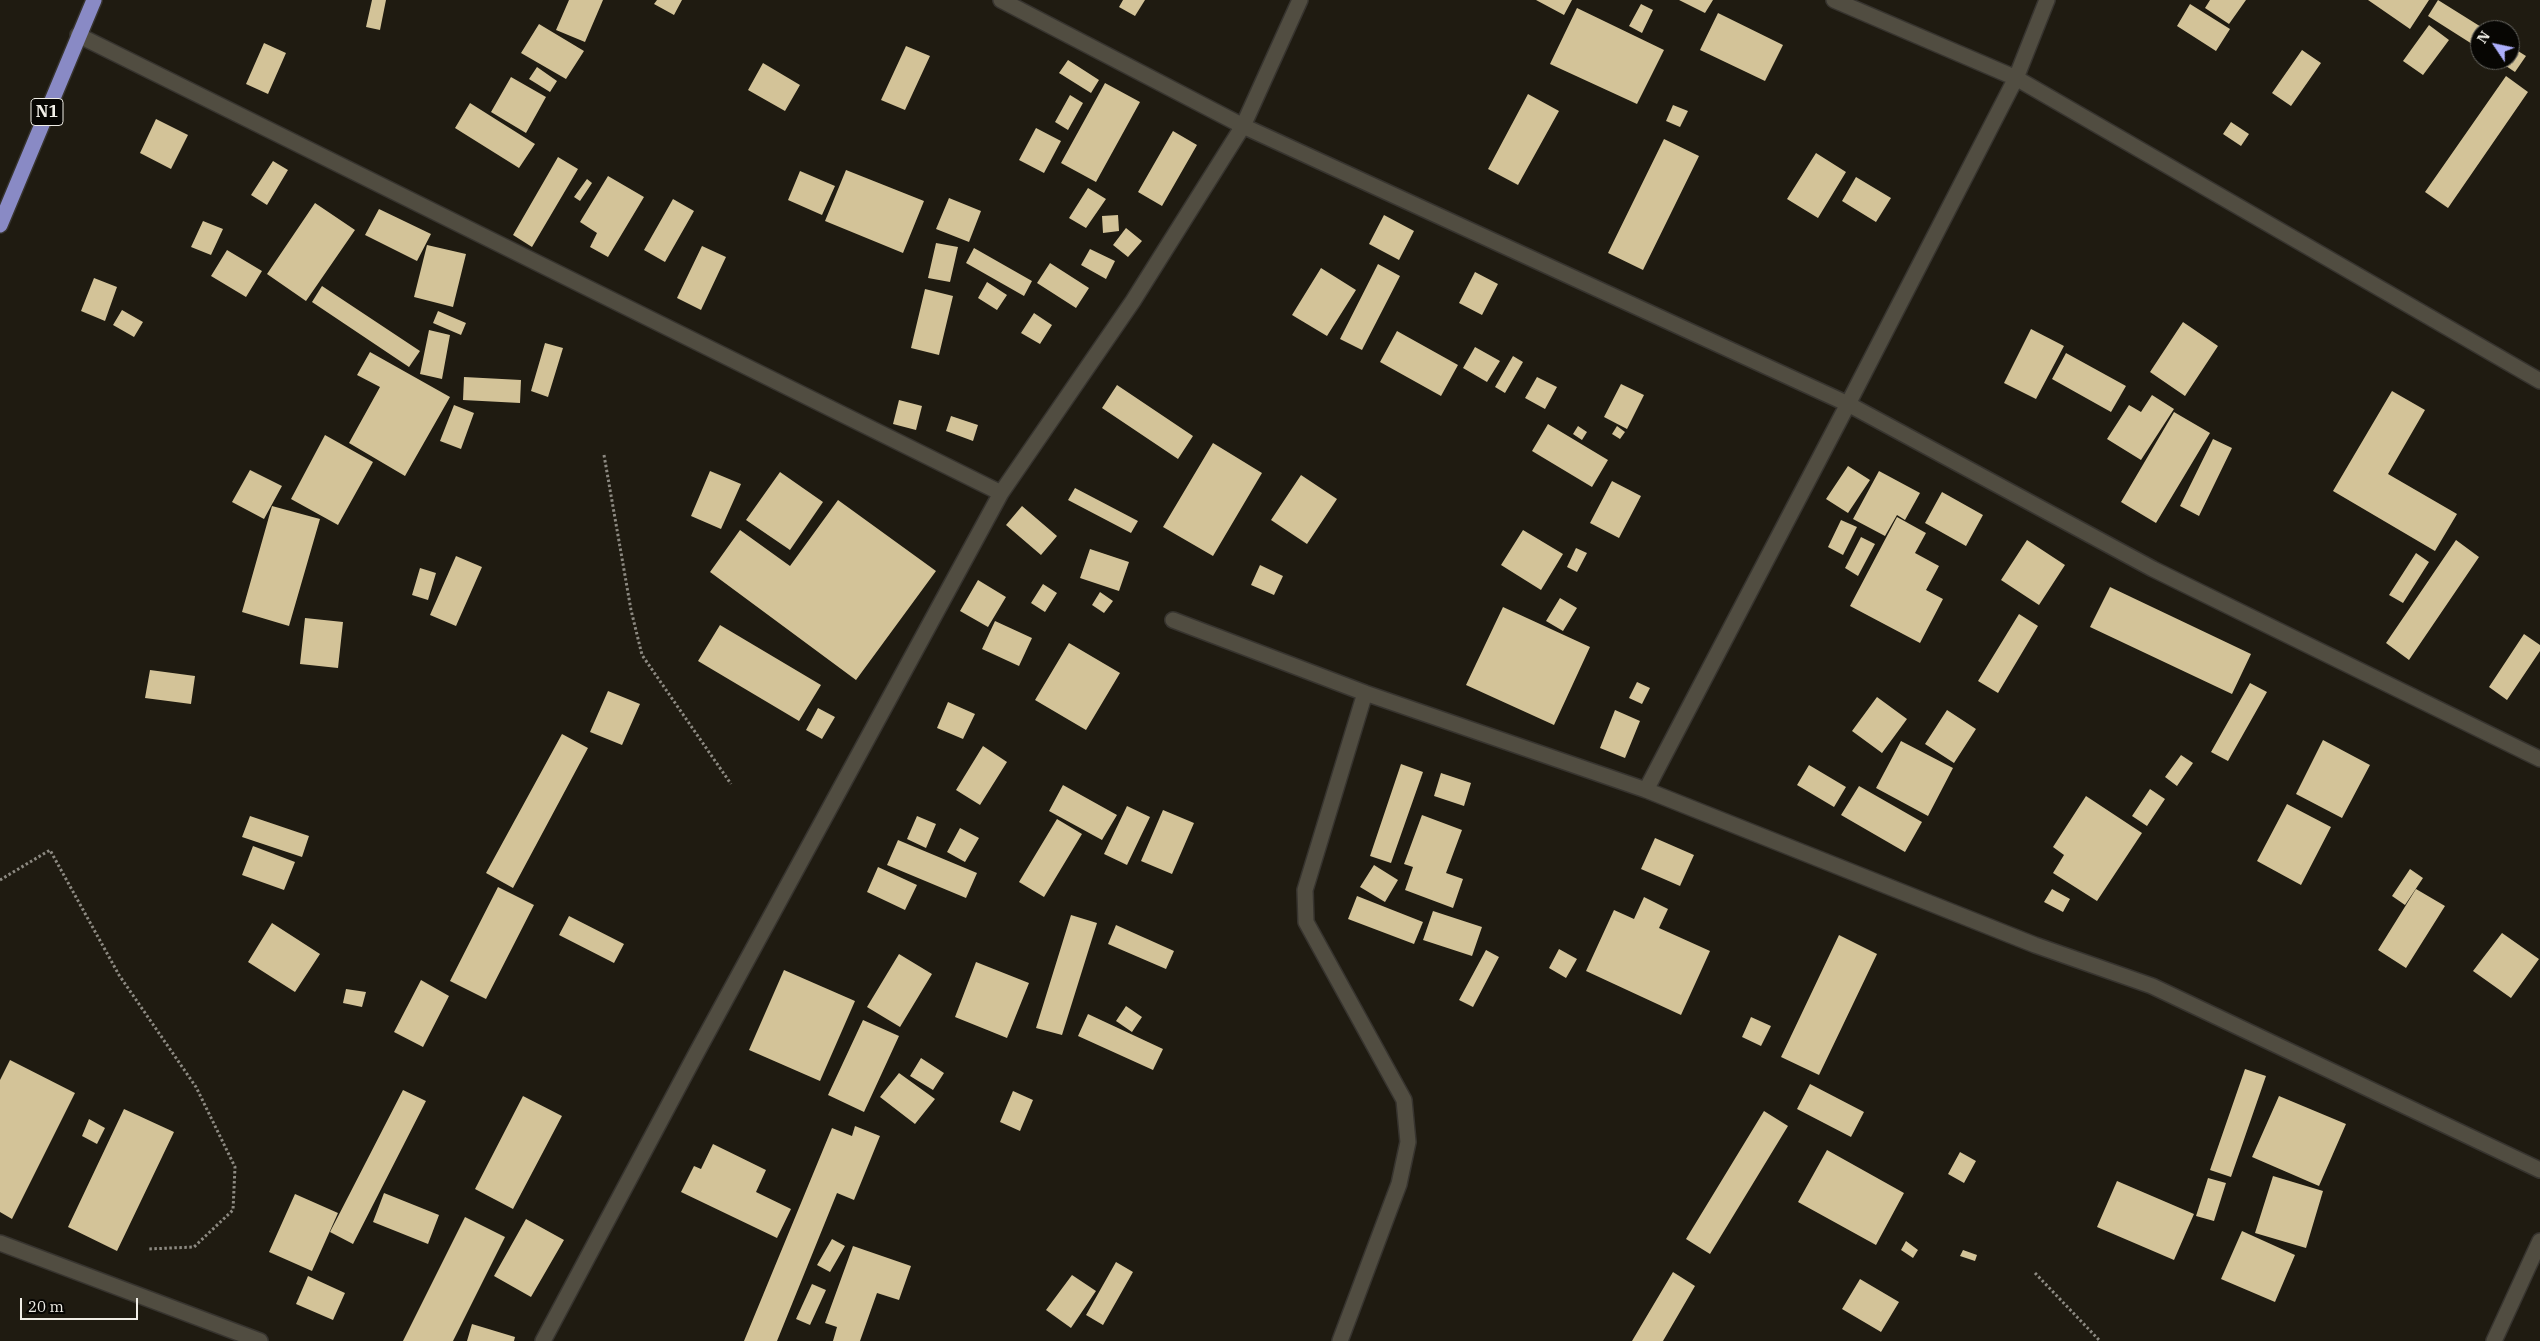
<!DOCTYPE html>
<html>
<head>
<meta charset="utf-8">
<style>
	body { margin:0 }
	#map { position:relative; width:2540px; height:1341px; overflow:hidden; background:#1f1b11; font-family:"IBM Plex Serif",serif }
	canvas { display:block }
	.north { position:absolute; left:2470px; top:20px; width:50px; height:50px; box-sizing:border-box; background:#070603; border:1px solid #64635e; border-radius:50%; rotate:304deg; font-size:14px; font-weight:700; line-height:20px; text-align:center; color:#f0eee7 }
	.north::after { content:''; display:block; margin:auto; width:18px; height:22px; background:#acaffb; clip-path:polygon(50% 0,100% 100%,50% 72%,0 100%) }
	.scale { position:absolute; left:20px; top:1298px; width:118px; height:22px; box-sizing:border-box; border:2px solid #f0eee7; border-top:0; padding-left:6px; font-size:15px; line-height:18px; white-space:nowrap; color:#f0eee7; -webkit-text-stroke:4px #070603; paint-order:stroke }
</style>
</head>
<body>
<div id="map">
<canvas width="2540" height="1341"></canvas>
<div class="north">N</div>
<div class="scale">20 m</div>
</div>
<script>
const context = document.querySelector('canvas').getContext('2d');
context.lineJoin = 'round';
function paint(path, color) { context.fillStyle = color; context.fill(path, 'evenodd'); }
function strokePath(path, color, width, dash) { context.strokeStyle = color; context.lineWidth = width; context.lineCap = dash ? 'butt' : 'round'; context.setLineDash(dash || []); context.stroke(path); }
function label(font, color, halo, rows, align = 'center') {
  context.font = font + ' "IBM Plex Serif",serif'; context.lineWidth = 5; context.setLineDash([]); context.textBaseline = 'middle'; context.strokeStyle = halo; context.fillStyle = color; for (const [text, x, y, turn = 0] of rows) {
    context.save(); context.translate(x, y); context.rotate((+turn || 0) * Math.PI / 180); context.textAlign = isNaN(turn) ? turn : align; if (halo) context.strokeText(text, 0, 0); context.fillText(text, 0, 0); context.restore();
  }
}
paint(new Path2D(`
	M372,0h14l-6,30 -14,-3z
	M569,0h34l-18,42 -29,-12z
	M657,0h25l-8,15 -20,-11z
	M1123,0h22l-10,16 -16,-9z
	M1536,0h36l-8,15z
	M1679,0h34l-8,13z
	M2210,0h36l-17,24 -24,-16z
	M2368,0h61l-19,29z
	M2438,0l48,30h-6v19l-52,-33z
	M1641,4l12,6 -11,23 -13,-7z
	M2190,4l40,25 -14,22 -39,-25z
	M1577,8l87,42 -27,54 -87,-40z
	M1718,13l65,32 -18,36 -65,-31z
	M539,24l45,27 -18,28 -45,-26z
	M2429,25l20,15 -26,35 -20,-14z
	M264,43l22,10 -18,41 -22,-10z
	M906,46l24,10 -25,54 -24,-10z
	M2510,46l16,10 -11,16 -18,-12h13z
	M2302,50l19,13 -30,43 -19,-13z
	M1068,60l31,20 -8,13 -32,-20z
	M763,63l37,22 -15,26 -37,-21z
	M537,67l20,14 -7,11 -21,-13z
	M2506,76l22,16 -80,116 -23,-16z
	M511,77l35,20 -20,36 -35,-21z
	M1105,83l35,19 -44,80 -35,-19z
	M1528,94l31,17 -41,74 -30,-16z
	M1070,95l13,8 -15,27 -13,-8z
	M470,103l65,41 -16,24 -64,-40z
	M1673,105l15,6 -8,16 -14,-6z
	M156,119l32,16 -17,34 -31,-16z
	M2231,122l18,12 -8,12 -18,-12z
	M1036,128l25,13 -17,32 -25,-13z
	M1173,131l24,14 -35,61 -24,-14z
	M1664,139l35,17 -56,114 -35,-17z
	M1816,153l30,19 -28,46 -31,-19z
	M558,157l20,12 -46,78 -19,-12z
	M273,161l15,9 -21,35 -16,-10z
	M846,170l78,31 -21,52 -78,-32z
	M800,171l35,15 -13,29 -34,-15z
	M608,176l36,21 -36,60 -18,-10 7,-14 -17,-11z
	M1856,177l35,21 -15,24 -34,-21z
	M587,179l5,4 -12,18 -6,-4z
	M1088,188l18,11 -20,29 -17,-10z
	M949,198l32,13 -12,31 -33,-13z
	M673,199l21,12 -29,51 -21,-12z
	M315,203l40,27 -49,71 -39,-27z
	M379,209l52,25 -14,27 -52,-26z
	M1118,215l1,16 -16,2 -1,-17z
	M1384,215l30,16 -15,29 -30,-16z
	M203,221l20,8 -12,26 -20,-8z
	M1126,228l16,13 -14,16 -15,-12z
	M936,243l22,4 -8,35 -22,-4z
	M427,245l39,9 -13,53 -39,-10z
	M702,246l24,11 -25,53 -24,-12z
	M974,248l58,33 -8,15 -58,-33z
	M1090,249l25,12 -9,18 -25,-14z
	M227,250l35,21 -16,26 -35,-21z
	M1050,263l39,25 -13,20 -39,-25z
	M1378,264l22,12 -38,74 -22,-11z
	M1321,268l35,22 -29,46 -35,-21z
	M1475,272l23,12 -16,31 -23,-12z
	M94,278l23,9 -12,34 -24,-10z
	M987,282l20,13 -10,15 -19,-12z
	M322,286l98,65 -11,16 -97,-65z
	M925,289l28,7 -14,59 -28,-7z
	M122,310l21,12 -9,15 -21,-12z
	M438,311l28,12 -5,12 -28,-12z
	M1034,313l18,12 -12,19 -19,-11z
	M2183,322l35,24 -33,50 -35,-24z
	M2031,329l33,17 -28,53 -32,-16z
	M429,330l21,5 -8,44 -22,-5z
	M1397,331l61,34 -17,31 -61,-34z
	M545,343l18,5 -15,49 -17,-6z
	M1475,347l25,14 -13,21 -24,-14z
	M370,352l80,45 -45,79 -56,-33 31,-56 -23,-12z
	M2066,353l60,33 -15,26 -59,-33z
	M1513,356l10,6 -18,31 -10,-6z
	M464,377l57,3 -1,23 -57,-3z
	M1537,377l20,10 -12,22 -20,-11z
	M1621,384l23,11 -17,34 -23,-12z
	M1117,385l76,51 -15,23 -76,-51z
	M2392,391l33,19 -37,64 69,40 -22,37 -102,-60z
	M2152,395l22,14 -33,51 -34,-21 22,-34 12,7z
	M899,400l23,6 -6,24 -23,-6z
	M454,405l20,8 -13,36 -21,-8z
	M2174,412l36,21 -54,90 -35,-21z
	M951,416l27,9 -5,16 -27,-10z
	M1548,424l60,36 -16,27 -60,-36z
	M1578,426l9,6 -5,8 -9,-6z
	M1617,426l8,6 -5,7 -8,-5z
	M325,435l48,27 -35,63 -47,-26z
	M2213,439l19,9 -33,68 -19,-10z
	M1213,443l49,30 -49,83 -50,-29z
	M1848,466l22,14 -22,33 -22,-14z
	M250,470l32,16 -18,33 -32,-17z
	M710,471l31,13 -20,45 -30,-13z
	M1879,471l41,22 -15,27 -8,-5 -12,21 -32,-17z
	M780,472l43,30 -33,48 -44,-30z
	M1301,475l36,24 -30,45 -36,-24z
	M1612,481l29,15 -22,42 -29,-15z
	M1075,488l63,33 -7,12 -63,-33z
	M1942,492l41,23 -17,31 -41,-23z
	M838,500l98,71 -80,109 -146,-108 30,-42 50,36z
	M272,506l48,13 -31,107 -47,-14z
	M1022,506l35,30 -16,19 -35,-30z
	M1897,517l29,16 -11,20 24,13 -13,24 17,9 -23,44 -70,-37z
	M1841,520l16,7 -14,28 -15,-8z
	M1523,530l40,24 -22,36 -40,-25z
	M1861,537l14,7 -17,32 -13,-8z
	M2027,540l38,25 -26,40 -38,-25z
	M2456,540l23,17 -70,103 -23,-17z
	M1576,548l11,5 -10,19 -10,-5z
	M1090,549l39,13 -10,29 -39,-13z
	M2416,553l13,9 -26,41 -14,-8z
	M456,556l26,11 -26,59 -26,-11z
	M1260,565l23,11 -9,19 -23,-10z
	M420,568l16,5 -8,27 -16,-5z
	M978,580l28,17 -18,30 -28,-16z
	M1043,584l14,9 -12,19 -14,-9z
	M2110,587l141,67 -19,40 -142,-67z
	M1100,592l13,9 -9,12 -12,-8z
	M1560,598l17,10 -14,23 -17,-10z
	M1503,607l87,40 -36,78 -88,-40z
	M2019,614l19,12 -40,67 -20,-12z
	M305,618l38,4 -5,46 -38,-4z
	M995,621l37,17 -13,28 -37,-17z
	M720,625l101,60 -22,36 -101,-60z
	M2524,634l16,11v6l-33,49 -18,-13z
	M1069,643l51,30 -34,57 -51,-30z
	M150,670l45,6 -4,28 -46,-6z
	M1637,682l13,6 -8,16 -13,-6z
	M2250,683l17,9 -39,69 -17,-9z
	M608,691l32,13 -18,41 -32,-13z
	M1877,697l30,22 -25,34 -30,-22z
	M948,702l27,12 -12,25 -26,-11z
	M818,708l17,9 -13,22 -16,-9z
	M1615,710l25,11 -15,37 -25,-10z
	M1947,710l29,19 -22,34 -29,-19z
	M562,734l26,14 -75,140 -27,-15z
	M2323,740l47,25 -28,53 -46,-24z
	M1901,741l52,27 -25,48 -52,-28z
	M983,746l24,16 -27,43 -24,-15z
	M2181,755l12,8 -16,23 -12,-9z
	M1401,764l22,8 -32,91 -21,-7z
	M1809,765l37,22 -12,20 -37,-22z
	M1441,773l30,10 -7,23 -30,-10z
	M1063,785l54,30 -15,25 -53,-29z
	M1859,786l63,36 -17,30 -64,-37z
	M2150,789l15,10 -18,27 -15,-10z
	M2086,796l56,37 -45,68 -44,-28 11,-18 -11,-8z
	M2287,804l44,23 -30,58 -44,-24z
	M1127,806l23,11 -23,48 -23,-11z
	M1163,810l31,13 -22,51 -31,-13z
	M1422,815l40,15 -16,43 17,6 -10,29 -48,-18 8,-23 -9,-3z
	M250,816l59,20 -7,21 -60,-20z
	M917,816l19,8 -10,24 -19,-9z
	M1057,819l25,15 -38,63 -25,-15z
	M960,828l19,10 -14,24 -18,-10z
	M1655,838l39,17 -14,31 -39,-17z
	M898,840l79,33 -11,25 -79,-33z
	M253,846l42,16 -11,28 -42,-15z
	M1374,865l24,15 -13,22 -25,-15z
	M878,867l39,18 -12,25 -38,-18z
	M2410,869l13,9 -18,27 -13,-9z
	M498,887l36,18 -48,94 -36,-18z
	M2052,889l18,10 -7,13 -19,-10z
	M2416,889l29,17 -39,62 -28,-18z
	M1357,896l66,26 -9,22 -66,-25z
	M1644,897l24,12 -9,19 51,23 -29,64 -95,-44 28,-61 20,9z
	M1433,911l49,16 -10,29 -49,-16z
	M1071,915l26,8 -35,112 -26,-7z
	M569,916l55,28 -10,19 -55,-28z
	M272,923l48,31 -25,38 -47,-30z
	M1116,925l58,26 -8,18 -58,-25z
	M2502,933l37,26 -28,39 -38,-27z
	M1839,935l38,19 -58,121 -38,-18z
	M1559,949l18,10 -11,19 -17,-10z
	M1486,950l13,7 -26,50 -14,-7z
	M899,954l33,20 -32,53 -33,-20z
	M976,962l53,21 -22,55 -52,-21z
	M784,970l71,31 -35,80 -71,-31z
	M421,980l28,16 -26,51 -29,-15z
	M346,989l20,3 -4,15 -19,-4z
	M1126,1006l16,11 -10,15 -16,-11z
	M1088,1014l75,35 -10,21 -75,-34z
	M1751,1017l20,9 -10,20 -19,-9z
	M863,1020l36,16 -35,76 -36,-17z
	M921,1058l23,15 -11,17 -23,-14z
	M10,1060l65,33 -63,126 -12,-7v-132z
	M2245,1069l21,7 -35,101 -21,-7z
	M899,1073l36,26 -20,25 -35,-27z
	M1810,1084l54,28 -13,25 -54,-28z
	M403,1090l23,11 -73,143 -23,-12z
	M1013,1091l20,9 -13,31 -20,-9z
	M523,1096l39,20 -49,93 -38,-20z
	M2279,1096l67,28 -27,62 -67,-29z
	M124,1109l50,23 -57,119 -49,-24z
	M1764,1111l24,15 -78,128 -24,-15z
	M89,1119l16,9 -8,16 -15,-8z
	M855,1126l25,10 -26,64 -17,-7 -60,148h-33l88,-213 20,8z
	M713,1144l53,26 -10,22 35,17 -14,29 -96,-46 13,-26 7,3z
	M1827,1150l77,43 -28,52 -78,-43z
	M1960,1152l16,9 -12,22 -16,-9z
	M2273,1176l50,15 -17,57 -51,-15z
	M2208,1178l18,5 -12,38 -18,-5z
	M2117,1181l77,33 -20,46 -77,-33z
	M384,1193l55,22 -11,29 -55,-22z
	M295,1194l43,19 -26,58 -43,-19z
	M465,1217l40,20 -52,104h-50z
	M526,1219l38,21 -33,57 -37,-21z
	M2242,1231l53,24 -20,47 -54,-23z
	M832,1239l13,7 -15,26 -13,-7z
	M1906,1241l12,9 -5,8 -12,-8z
	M853,1246l58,20 -12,34 -22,-7 -17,48h-27l4,-14 -12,-4z
	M1963,1250l14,5 -2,6 -15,-5z
	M1116,1262l17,10 -30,53 -17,-10z
	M1673,1272l22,14 -32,55h-31z
	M1072,1275l24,16 -25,37 -25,-18z
	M308,1276l37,17 -12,27 -37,-16z
	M1860,1279l39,23 -18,30 -39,-23z
	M812,1284l14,6 -16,35 -14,-6z
	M472,1324l43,13 -1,4h-47z`), '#d3c398');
const minor = new Path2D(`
	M1001,0l242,126 605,278 305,165 387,190
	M1834,0l182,78 524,303
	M78,35l923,458
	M1173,620l192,73 281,97 389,155 117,41 388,184
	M1646,790l202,-386 168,-326 31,-78
	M0,1243l260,98
	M543,1341l154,-289 304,-559 132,-192 110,-175 57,-126
	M1340,1341l59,-157 9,-42 -4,-42 -98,-178 -1,-32 60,-197
	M2494,1341l46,-100`);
const trunk = new Path2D(`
	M0,225l94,-225`);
strokePath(minor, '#37342f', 18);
strokePath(trunk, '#37342f', 18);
strokePath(new Path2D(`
	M604,455l27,155 11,45 89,129
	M0,880l50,-30 69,125 77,112 39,80 -2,43 -39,37 -46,2
	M2035,1273l65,68`), '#8d8a82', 3, [2.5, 2.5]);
strokePath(minor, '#514d41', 15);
strokePath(trunk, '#898ac5', 15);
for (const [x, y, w] of [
	[47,112,32]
]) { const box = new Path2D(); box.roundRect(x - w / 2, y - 13.5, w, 27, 4); context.fillStyle = '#070603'; context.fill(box); strokePath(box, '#f0eee7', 1); }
label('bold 16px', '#f0eee7', null, [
	["N1",47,112]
]);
</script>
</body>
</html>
